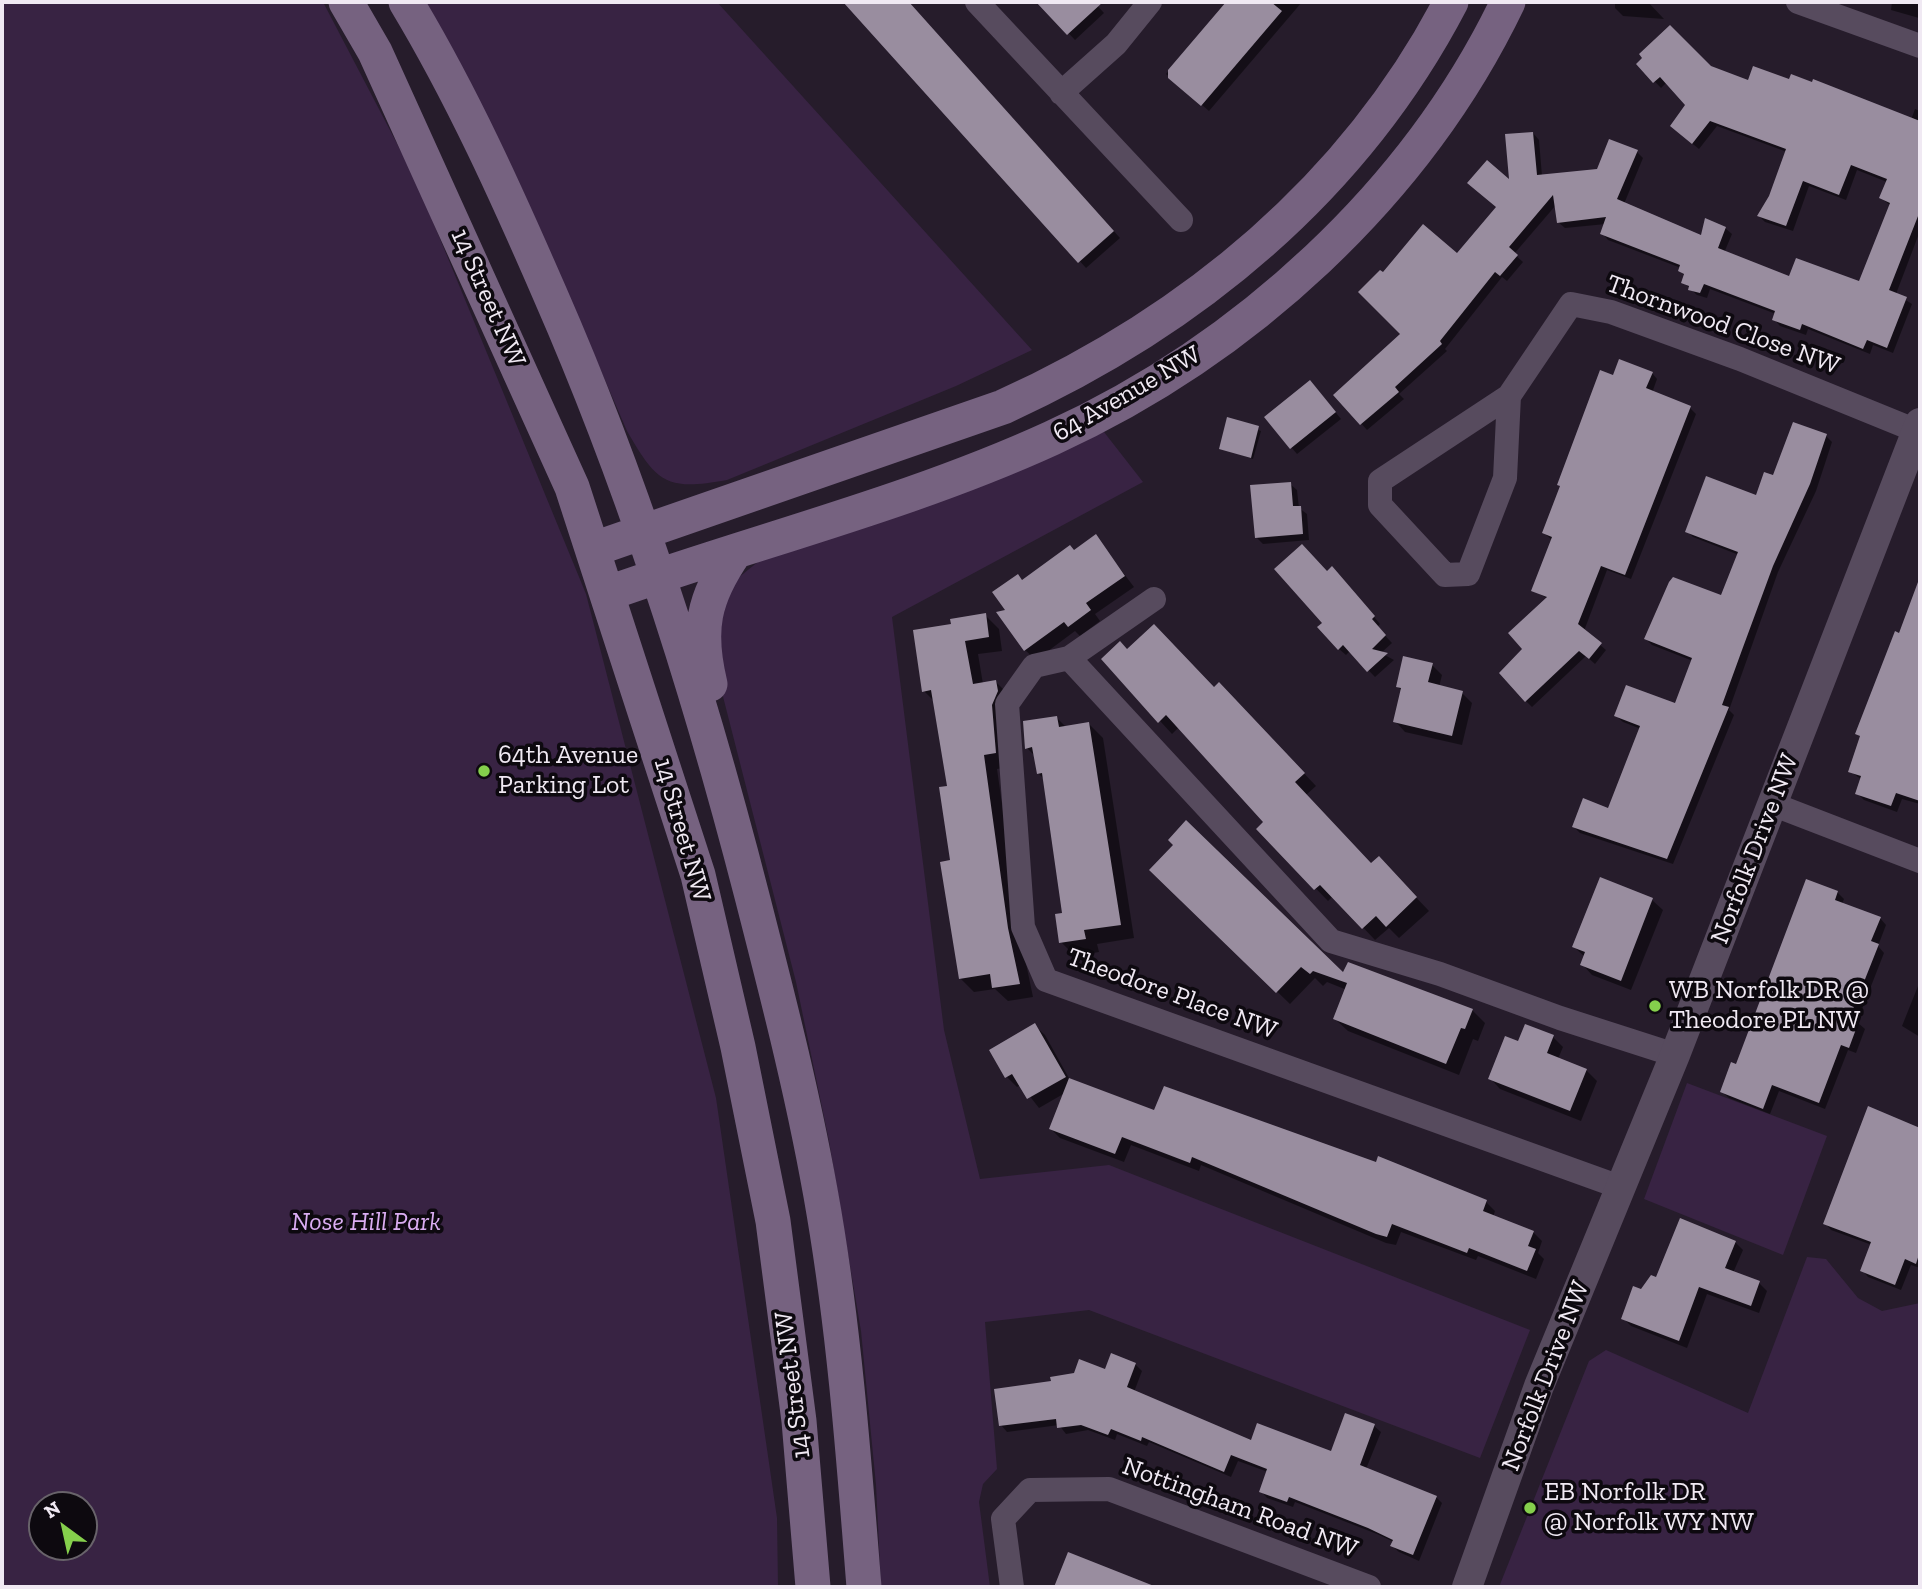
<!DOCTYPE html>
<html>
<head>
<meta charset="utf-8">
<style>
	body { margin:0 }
	#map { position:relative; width:1922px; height:1589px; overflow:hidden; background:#261c2b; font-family:"Zilla Slab",serif }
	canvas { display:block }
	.frame { position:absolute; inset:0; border:4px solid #f0e9f3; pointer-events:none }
	.north { position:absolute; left:28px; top:1491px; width:70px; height:70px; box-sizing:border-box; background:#0d090f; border:2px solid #68636a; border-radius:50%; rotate:327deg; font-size:19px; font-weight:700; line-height:28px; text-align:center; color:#f0e9f3 }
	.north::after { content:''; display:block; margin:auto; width:24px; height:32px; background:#85cf4c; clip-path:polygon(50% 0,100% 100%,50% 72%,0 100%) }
</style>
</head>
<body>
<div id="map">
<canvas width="1922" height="1589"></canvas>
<div class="frame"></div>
<div class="north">N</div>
</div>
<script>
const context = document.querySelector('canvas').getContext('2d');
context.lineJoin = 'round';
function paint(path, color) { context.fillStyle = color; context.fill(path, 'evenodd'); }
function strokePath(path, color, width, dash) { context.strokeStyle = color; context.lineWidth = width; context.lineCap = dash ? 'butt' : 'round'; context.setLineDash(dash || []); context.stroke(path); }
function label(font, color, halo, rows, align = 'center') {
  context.font = font + ' "Zilla Slab",serif'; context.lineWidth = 7; context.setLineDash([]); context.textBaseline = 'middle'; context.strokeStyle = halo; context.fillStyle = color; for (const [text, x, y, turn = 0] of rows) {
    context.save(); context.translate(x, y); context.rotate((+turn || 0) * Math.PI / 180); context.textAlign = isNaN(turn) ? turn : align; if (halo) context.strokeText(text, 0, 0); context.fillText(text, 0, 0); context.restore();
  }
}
paint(new Path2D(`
	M2,2h321l92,176 171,416 130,504 61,420 1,69h-776zM42,1505h42v42h-42z
	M426,2h291l315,348 -76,36 -229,94c-61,11 -70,3 -100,-49l-107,-247z
	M1104,432l39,50 -251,135 52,413 36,149 129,-14 421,165 -50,128 -391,-148 -104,12 12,147 -14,15 -4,18 11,85h-109l-5,-102 -15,-154 -32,-190 -33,-159 -78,-305 4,-86 37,-30 187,-64z
	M1687,1083l140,53 -44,119 -139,-56z
	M1807,1257l19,2 32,39 24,13 38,-8v284h-421l90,-226 17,-11 142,63z`), '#382343');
paint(new Path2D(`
	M846,2h62l212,236 -34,30z
	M1039,2h55l10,11 -29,27z
	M1228,2h74l-93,109 -43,-37z
	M1615,2h33l16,17 -41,-3 -8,-8z
	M1892,2h28l-1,16 -28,-8z
	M1638,64l72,4 39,14 162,38 4,-11 5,2v120l-24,63 16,10 -19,49 -20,-8 -3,9 -62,-25 -2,6 -26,-9 -6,-7 2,-5 -66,-25 -3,9 -10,-3 -14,-13 2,-6 -5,-5 1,-3 -73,-28 -6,-7 4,-9 -41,4 -7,-6 -2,-17 -42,49 9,8 -16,19 -5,-4 -57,72 2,2 -48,43 5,5 -37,31 -31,-35 67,-61 -20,-59 75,-19 40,-48 35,-75 6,7 3,36 56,-5 39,-19 6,6 -19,46 78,34 23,-10 7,6 -8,19 66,25 70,5 31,-77 -10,-8 6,-16 -30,-12 -11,30 -37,-14 -16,45 -28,-9 -6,-6 11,-19 17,-45 -70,-26 -18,23 -21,-17 10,-27 -21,-23 -6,6z
	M1652,373l5,6 -5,14 38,15 6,6 -65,165 -24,-9 -23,61 22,19 -11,14 -9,-8 -54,51 -6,-6 -2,-52 24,-50 -15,-9 19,-50 -8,-7 70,-155z
	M1316,388l25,31 -44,35 -6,-7z
	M1229,420l32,11 -8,28 -32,-11z
	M1826,436l6,6 -16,49 -38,81 -49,138 5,5 -61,149 -93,-31 -6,-6 35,-17 32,-81 -18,-7 -7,-6 60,-10 17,-45 -41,-16 -6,-6 76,-42 17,-42 -46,-18 -6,-6 70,-34 17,-20z
	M1290,484l7,6 2,18 8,6 2,26 -46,4 -6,-6z
	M1096,537l38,50 -39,27 5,7 -20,15 -5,-5 -39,29 -11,-10 -17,-38 15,-30z
	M1327,573l12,2 41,49 -3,3 15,16 -11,10 13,7 -19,17 -25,-26 -4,4 -7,-6 -15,-26z
	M1920,582v222l-18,-5 -5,13 -33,-12 -7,-7 5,-13 -12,-9 12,-33 -5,-4z
	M985,615l14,14 3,22 -24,3 5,30 13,-2 14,14 -1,71 -12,2 25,175 11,53 -25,4 -13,-12 -21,3 -14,-14 -11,-190 -14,-86 -11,-11 29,-66z
	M1128,651l104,46 84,89 -10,9 66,70 19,6 38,40 -30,27 -10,-10 -14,12 -42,-44 -5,5 -70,-72 7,-7 -86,-95 -7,7 -69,-75z
	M1432,665l10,10 -3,12 23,6 10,10 -10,42 -57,-13 -10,-11 7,-30 -4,-4z
	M1057,718l10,10 22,-4 14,14 31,200 -37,6 2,8 -24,4 -14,-14 2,-28 -18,-134 -7,-7 -2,-16 -9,-9z
	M1151,870l192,105 129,35 13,13 -7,18 -5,-2 -14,36 -111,-44 -13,-12 12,-29 -20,-8 -4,4 -8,-8 -25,26z
	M1601,880l51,20 11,10 -32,80 -39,-15 -10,-11 3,-7 -11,-10z
	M1837,892l7,7 -2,5 38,14 6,7 -8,21 6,7 -27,69 8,7 -9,24 -8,-3 -23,59 -46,-18 -9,23 -41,-16 -7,-6z
	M1920,981v56l-18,-11z
	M1034,1025l11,10 25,45 85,32 331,90 9,9 -2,6 40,15 9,9 -4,12 6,6 -8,20 -58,-23 -2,4 -75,-28 -5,13 -10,-2 -185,-78 -2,6 -68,-26 -7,17 -64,-24 -9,-9 14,-36 -26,15 -18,-23 -4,2 -10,-10z
	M1553,1037l10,10 -5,12 28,11 11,11 -16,40 -81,-32 -10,-11 29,-34z
	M1920,1127v141l-9,-3 -10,25 -33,-13 -6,-7 10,-25 -41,-15 -6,-7z
	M1735,1242l8,8 -10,23 26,10 8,8 -8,22 -52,-19 -20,54 -56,-22 -8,-8 19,-27 15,-12z
	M1135,1364l7,7 -8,21 118,51 80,10 42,-27 7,6 -15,37 70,28 6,6 -23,58 -20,-9 -7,-6 2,-4 -17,-8 -82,-32 -2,5 -26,-9 -6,-7 7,-19 -30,-11 -7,16 -82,-35 -2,4 -30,-12 -2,6 -27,-10 -22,4 -7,-9 -52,7 -6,-7 52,-42z`), '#0007');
paint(new Path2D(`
	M843,2h66l205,229 -36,32z
	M1036,2h67l-36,33z
	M1226,2h45l11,9 -81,95 -33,-28v-8z
	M1670,25l41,41 37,14 5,-14 36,13 2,-5 21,8 1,-3 107,42v90l-31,79 18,7 -20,51 -20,-8 -4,9 -61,-25 -2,6 -28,-10 3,-9 -71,-27 -4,9 -12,-3 1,-4 -8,-3 3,-9 -6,-3 2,-6 -80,-31 6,-17 -49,6 -4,-28 -44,52 9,8 -18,21 -5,-4 -55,69 2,3 -47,43 4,5 -39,33 -27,-30 67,-61 -42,-42 22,-22 3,2 40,-48 34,29 39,-46 -29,-24 20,-23 22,19 -4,-45 28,-2 4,43 60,-6 12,-30 29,11 -21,49 84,36 4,-17 21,9 -8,21 71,28 7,-18 63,23 31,-78 -11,-5 8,-19 -36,-14 -12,30 -36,-14 -17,45 -29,-10 12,-20 17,-47 -76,-28 -18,23 -22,-18 15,-21 -25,-28 -7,6 -17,-19 6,-6 -3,-4z
	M1619,359l34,13 -7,16 45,18 -66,169 -24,-9 -23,58 24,19 -13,16 -10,-8 -54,51 -26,-29 23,-24 -14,-16 39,-36 -16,-6 21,-54 -10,-4 18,-47 -3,-1 43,-115 13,5z
	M1310,380l26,32 -46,37 -26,-32z
	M1227,417l32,9 -8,32 -32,-9z
	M1793,422l34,12 -17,50 -37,82 -31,84 -20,55 7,2 -62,152 -95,-32 11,-29 25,10 32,-82 -26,-10 12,-31 49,18 17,-45 -48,-19 25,-57 4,-5 48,18 17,-43 -53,-20 21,-56 50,19 8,-23 9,3z
	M1291,482l2,24h8l2,28 -48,4 -5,-53z
	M1096,534l29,42 -39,27 5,7 -23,17 -4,-5 -40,29 -28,-39 9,-2 -13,-18 26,-18 4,6 48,-35 4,5z
	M1302,544l25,27 5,-5 43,50 -3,3 14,16 -14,14 16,4 -21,19 -24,-27 -5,5 -21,-23 5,-4 -48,-54z
	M1918,582l2,219 -24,-8 -5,13 -36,-12 6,-18 -13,-4 12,-36 -5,-2 40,-103 4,2z
	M986,613l3,24 -24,4 8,43 23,-4 2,11 -6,14 4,48 -12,2 24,173 12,56 -28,4 -2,-14 -31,5 -19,-117 10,-2 -11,-73 8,-1 -16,-96 -9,2 -9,-62 38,-6 -1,-5z
	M1154,624l60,63 5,-5 86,91 -10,9 76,81 8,-7 38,41 -31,30 -10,-11 -14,13 -42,-44 -6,5 -58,-61 7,-7 -97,-107 -8,8 -57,-64 19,-18 7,8z
	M1403,656l30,7 -5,19 35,9 -11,45 -59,-14 8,-34 -5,-1z
	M1057,716l2,11 30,-5 32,203 -37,5 2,9 -27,4 -4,-29 7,-1 -20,-140 -5,1 -5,-27 -7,2 -2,-28z
	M1186,820l157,152 5,-10 125,47 -8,20 -4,-1 -15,36 -113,-45 14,-36 -34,-12 -3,3 -9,-7 -25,26 -127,-123 24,-25 -5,-5z
	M1600,877l53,21 -32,83 -41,-16 5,-13 -13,-5z
	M1806,879l32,12 -3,9 46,17 -10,24 8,3 -29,73 9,4 -10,27 -8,-3 -22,58 -47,-18 -9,24 -43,-17 11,-30 5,2z
	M1035,1023l31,54 -39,22 -15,-25 -7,4 -16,-28z
	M1525,1024l29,11 -7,18 40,16 -17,42 -82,-32 17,-43 13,5z
	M1069,1078l85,32 10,-24 212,76 2,-6 109,44 -4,11 51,20 -6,15 8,3 -9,22 -58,-23 -2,5 -75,-29 -5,13 -11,-3 -184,-77 -2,6 -68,-26 -7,17 -66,-25z
	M1868,1106l52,22v123l-4,13 -11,-5 -10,26 -35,-14 11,-29 -48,-18z
	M1680,1218l56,23 -11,27 35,13 -9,25 -52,-19 -20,54 -58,-22 12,-33 8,3 10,-14 5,2z
	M1111,1353l25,10 -9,24 124,53 6,-17 74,28 14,-38 30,11 -15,41 77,31 -24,59 -23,-9 3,-6 -25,-12 -79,-31 -2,5 -28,-10 8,-23 -36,-14 -7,17 -82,-35 -1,4 -30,-12 -3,6 -27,-10 -24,3 -1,-9 -57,7 -5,-37 57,-8 -1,-4 24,-4 5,-14 26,10z
	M1068,1552l86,34 -1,1h-99z`), '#998d9f');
strokePath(new Path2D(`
	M977,2l204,218
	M1798,2l122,44
	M1061,93l55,-49 34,-42
	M1509,396l-4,82 -37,96 -23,1 -65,-70v-24l129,-85 62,-92 40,8 129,47 177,72
	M1154,599l-85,59 -35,8 -27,38 16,223 23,53 574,207
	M1069,658l262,283 109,33 120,44 115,37
	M1772,804l148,57
	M1012,1587l-9,-68 27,-29 79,-1 260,98`), '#574b5e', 24);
strokePath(new Path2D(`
	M1467,1587l72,-201 136,-331 245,-632`), '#574b5e', 30);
strokePath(new Path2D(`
	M346,2l29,50 197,435 126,388 40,172 35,174 26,200 14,166
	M406,2c56,93 101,193 144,292 85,194 149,396 202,602 27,105 54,210 72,317 21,124 30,249 40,374
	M594,549l409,-142c189,-86 351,-219 448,-405
	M609,593c147,-52 301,-90 443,-155 192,-88 364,-244 456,-436
	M710,684c-13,-54 -7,-86 25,-132`), '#766280', 35);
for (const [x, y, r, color] of [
	[484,771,7,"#85cf4c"],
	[1655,1006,7,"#85cf4c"],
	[1530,1508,7,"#85cf4c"]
]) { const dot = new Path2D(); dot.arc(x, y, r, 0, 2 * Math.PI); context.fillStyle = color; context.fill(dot); strokePath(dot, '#0d090f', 2.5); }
label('26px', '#f0e9f3', '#0d090f', [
	["14 Street NW",488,298,66],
	["Thornwood Close NW",1723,325,20],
	["64 Avenue NW",1127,394,-30],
	["14 Street NW",682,830,74],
	["Norfolk Drive NW",1755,849,-69],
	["Theodore Place NW",1172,994,20],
	["Norfolk Drive NW",1546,1376,-69],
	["14 Street NW",793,1385,-97],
	["Nottingham Road NW",1240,1508,20]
]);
label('26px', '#f0e9f3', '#0d090f', [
	["64th Avenue",498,756],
	["Parking Lot",498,786],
	["WB Norfolk DR @",1669,991],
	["Theodore PL NW",1669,1021],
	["EB Norfolk DR",1544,1493],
	["@ Norfolk WY NW",1544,1523]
], 'left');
label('italic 26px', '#daadf2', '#0d090f', [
	["Nose Hill Park",366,1223]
]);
</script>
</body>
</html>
